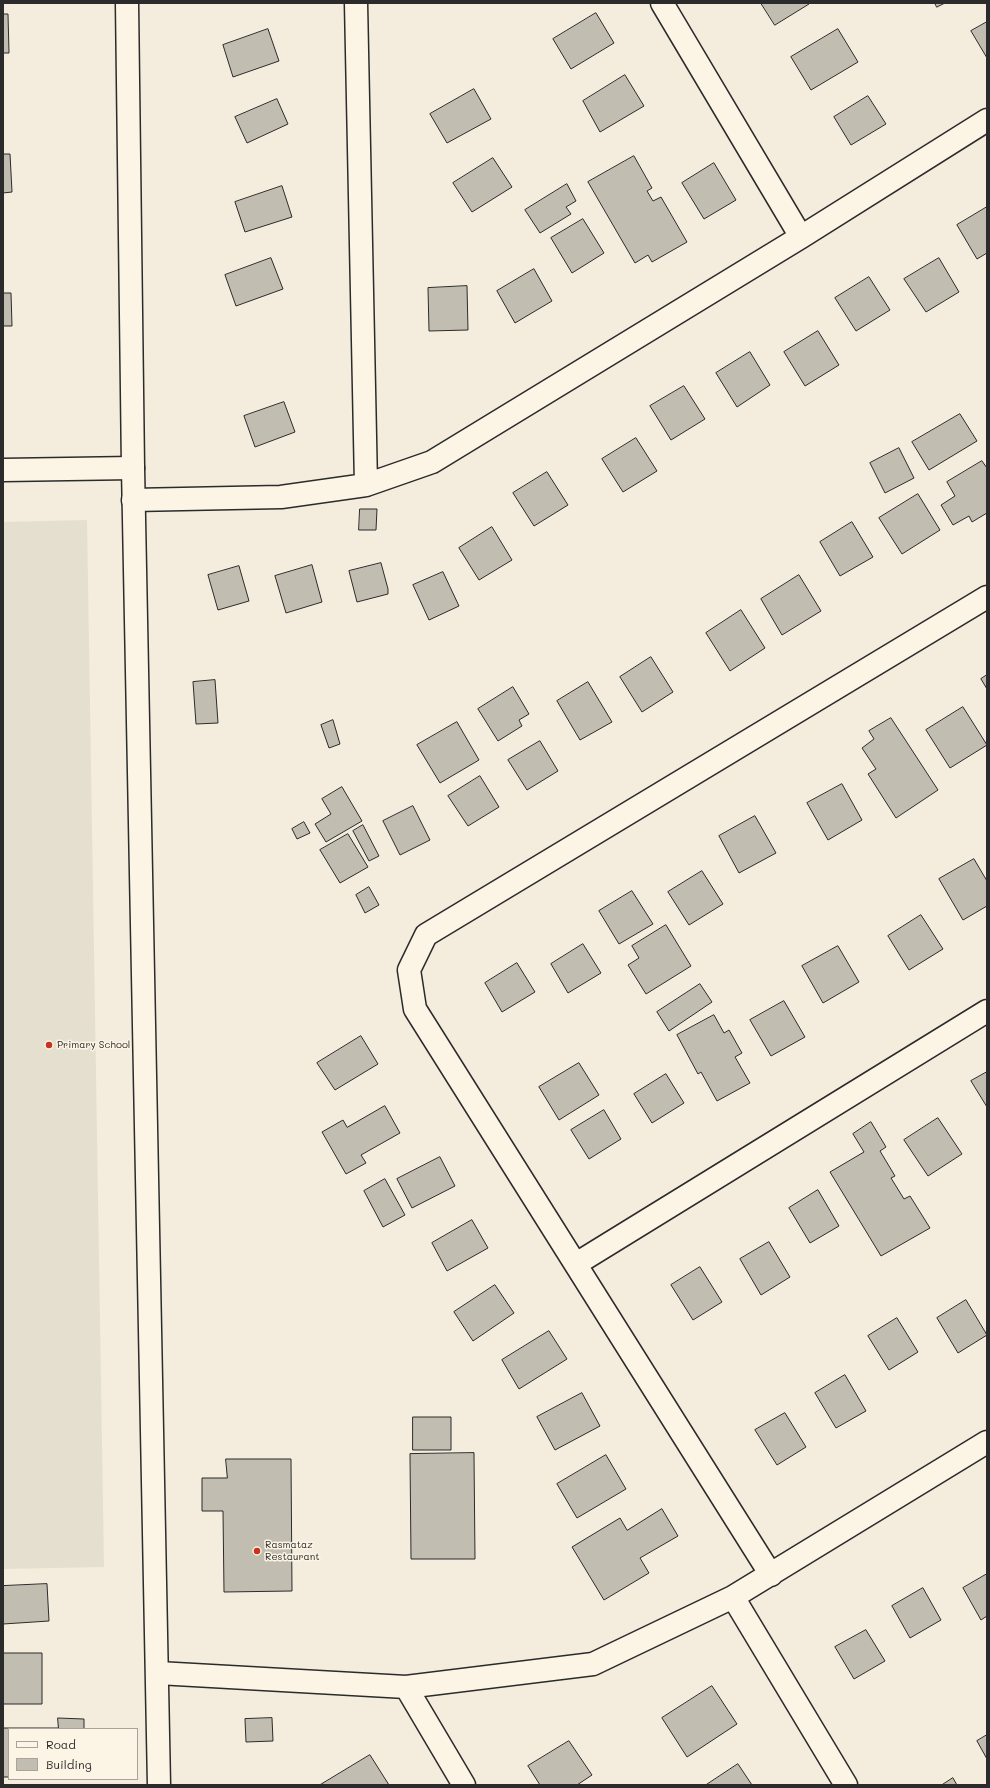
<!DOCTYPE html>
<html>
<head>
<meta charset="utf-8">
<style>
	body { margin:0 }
	#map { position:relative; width:990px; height:1788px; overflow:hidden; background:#f4edde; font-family:Mali,sans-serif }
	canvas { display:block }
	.frame { position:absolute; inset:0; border:4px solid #2b2b2b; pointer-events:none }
	.legend { position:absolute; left:8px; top:1728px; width:130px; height:52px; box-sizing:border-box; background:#fcf5e5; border:1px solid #a8a49b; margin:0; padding:5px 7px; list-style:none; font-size:12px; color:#2b2b2b }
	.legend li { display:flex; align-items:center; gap:8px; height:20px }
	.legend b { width:20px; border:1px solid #a8a49b }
</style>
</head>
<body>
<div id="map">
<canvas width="990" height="1788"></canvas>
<div class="frame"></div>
<ul class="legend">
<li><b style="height:5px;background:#fcf5e5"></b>Road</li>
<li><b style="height:11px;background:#c2bdb1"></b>Building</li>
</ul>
</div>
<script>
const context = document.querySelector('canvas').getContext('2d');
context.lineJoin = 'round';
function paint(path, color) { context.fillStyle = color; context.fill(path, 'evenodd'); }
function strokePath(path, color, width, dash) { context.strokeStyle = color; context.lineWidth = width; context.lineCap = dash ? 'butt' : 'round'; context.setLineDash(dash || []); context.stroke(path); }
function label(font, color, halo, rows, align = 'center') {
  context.font = font + ' Mali,sans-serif'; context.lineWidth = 3; context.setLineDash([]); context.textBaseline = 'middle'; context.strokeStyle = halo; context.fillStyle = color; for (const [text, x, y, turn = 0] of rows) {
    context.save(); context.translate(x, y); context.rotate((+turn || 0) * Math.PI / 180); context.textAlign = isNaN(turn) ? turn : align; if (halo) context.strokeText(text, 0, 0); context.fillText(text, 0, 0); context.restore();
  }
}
paint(new Path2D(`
	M87,520l17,1047 -101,2v-1047z`), '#e5dfd0');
const building = new Path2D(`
	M761,3h47l1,1 -34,21z
	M935,3h10l-8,4z
	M596,13l18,30 -43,26 -18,-30z
	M3,14h5l1,39h-6z
	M987,22v36l-16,-27z
	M268,29l11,32 -46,16 -10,-32z
	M838,29l20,33 -47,28 -20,-33z
	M625,75l19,31 -44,26 -17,-31z
	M474,89l17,30 -44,24 -17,-29z
	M868,96l18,28 -35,21 -17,-28z
	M277,99l11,25 -41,19 -12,-26z
	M3,154h7l2,38 -9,1z
	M634,156l18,32 -5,3 6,10 8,-4 26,45 -35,20 -4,-7 -13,8 -47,-81z
	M493,158l19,29 -40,25 -19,-29z
	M714,163l22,37 -32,19 -22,-36z
	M567,184l9,17 -10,6 5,7 -31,19 -15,-23z
	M282,186l10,31 -47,15 -10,-30z
	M987,207v46l-10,6 -20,-34z
	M583,219l21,34 -32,20 -21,-35z
	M271,258l12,31 -47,17 -11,-31z
	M939,258l20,34 -33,20 -22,-33z
	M534,269l18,32 -37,22 -18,-32z
	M869,277l21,33 -34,21 -21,-33z
	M467,286l1,44 -39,1 -1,-43z
	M3,293h8l1,33h-9z
	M818,331l21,34 -34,21 -21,-34z
	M750,352l20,33 -33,22 -21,-34z
	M684,386l21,33 -34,21 -21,-34z
	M284,402l11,30 -40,15 -11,-31z
	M960,414l17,27 -48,29 -17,-28z
	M636,438l21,33 -34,21 -21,-33z
	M899,448l15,30 -29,15 -15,-30z
	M982,461l5,7v45l-15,9 -3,-6 -16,9 -12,-20 14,-9 -8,-14z
	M547,472l21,33 -34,21 -21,-33z
	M918,494l22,36 -38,24 -23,-36z
	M360,509h17l-1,21h-17z
	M852,522l21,35 -33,19 -20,-34z
	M492,527l20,33 -33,20 -20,-32z
	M381,563l7,26v5l-31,8 -8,-31z
	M312,565l10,37 -36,11 -11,-37z
	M239,566l10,35 -31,9 -10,-35z
	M443,572l16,34 -30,14 -16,-35z
	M799,575l22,36 -39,24 -21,-36z
	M741,610l24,38 -35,23 -24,-38z
	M651,657l22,35 -31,20 -22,-35z
	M987,675v14l-6,-10z
	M215,680l3,43 -22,1 -3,-42z
	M588,682l24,40 -32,18 -23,-39z
	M513,687l16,27 -10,6 3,6 -24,15 -20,-32z
	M963,707l24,38 -37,23 -24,-38z
	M891,718l47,72 -42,28 -28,-44 8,-5 -14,-21 12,-9 -5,-8z
	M333,720l7,24 -11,4 -8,-23z
	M457,722l22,38 -39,23 -23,-38z
	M540,741l18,30 -31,19 -19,-30z
	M480,776l19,31 -31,19 -20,-30z
	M842,784l20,36 -34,20 -21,-37z
	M342,787l20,34 -36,21 -11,-18 16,-10 -9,-15z
	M413,806l17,34 -30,15 -17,-34z
	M755,816l21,37 -37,20 -20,-37z
	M304,822l6,11 -13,6 -5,-10z
	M363,825l16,31 -10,5 -16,-30z
	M348,834l20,33 -28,16 -20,-33z
	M974,859l13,22v25l-24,14 -24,-41z
	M702,871l21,33 -34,21 -21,-33z
	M369,887l10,18 -14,8 -9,-18z
	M632,891l21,33 -34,20 -20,-33z
	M921,915l22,34 -34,21 -21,-34z
	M666,925l25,41 -45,28 -18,-29 11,-7 -7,-12z
	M583,944l18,29 -33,20 -17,-29z
	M838,946l21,36 -36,21 -21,-37z
	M517,963l18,29 -33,20 -17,-29z
	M700,984l12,18 -43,29 -12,-19z
	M784,1001l21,36 -34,19 -21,-36z
	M714,1015l10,18 5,-3 13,23 -7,4 15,26 -33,18 -16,-29 -3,2 -21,-39z
	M361,1036l17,28 -43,26 -18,-27z
	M579,1063l20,32 -40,25 -20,-33z
	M987,1072v35l-16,-26z
	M666,1074l18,29 -32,20 -18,-29z
	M385,1106l15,27 -39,22 5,8 -20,11 -24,-42 21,-12 4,7z
	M604,1110l17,29 -32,20 -18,-29z
	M938,1118l24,36 -34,22 -24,-36z
	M871,1122l15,25 -6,4 15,25 -4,2 13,21 6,-3 20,32 -49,28 -51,-84 34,-20 -11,-18z
	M440,1157l15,29 -43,22 -15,-29z
	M385,1179l20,36 -22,12 -19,-36z
	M818,1190l21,36 -29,17 -21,-35z
	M472,1220l16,28 -41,23 -15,-28z
	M769,1242l21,35 -29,18 -21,-36z
	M700,1267l22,35 -29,18 -22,-35z
	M495,1285l19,28 -41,28 -19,-29z
	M966,1300l21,35 -29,18 -21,-35z
	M897,1318l21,34 -29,18 -21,-34z
	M549,1331l18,28 -48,30 -17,-29z
	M845,1375l21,36 -30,17 -21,-35z
	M582,1393l18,33 -45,24 -18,-33z
	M785,1413l21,34 -29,18 -22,-35z
	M413,1417h38v33h-38z
	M474,1453l1,106h-64l-1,-105z
	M606,1455l20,34 -49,29 -20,-34z
	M226,1459h65l1,132 -68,1 -1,-81h-21v-33h25z
	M662,1509l16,27 -38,22 9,15 -45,27 -32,-53 48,-29 7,12z
	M987,1574v42l-6,4 -18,-32z
	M47,1584l2,37 -46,3v-38z
	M923,1588l18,32 -31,18 -18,-32z
	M866,1630l19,31 -31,18 -19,-32z
	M3,1653h39v51h-39z
	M712,1686l25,38 -50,33 -25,-39z
	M58,1718l26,1v10h-75v48h-6v-49h55z
	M272,1718l1,23 -27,1 -1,-23z
	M987,1735v24l-10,-18z
	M569,1741l23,34 -15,10h-37l-12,-19z
	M370,1755l19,30h-69z
	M738,1764l14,21h-46z
	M953,1778l4,7h-15z`);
paint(building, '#c2bdb1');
strokePath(building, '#2b2b2b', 1);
const street = new Path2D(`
	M356,3l10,482
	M662,3l139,234
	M3,470l130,-2
	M133,500l148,-3 85,-12 66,-23 369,-225 186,-117
	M576,1264l411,-253
	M771,1575l-356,-566 -6,-39 17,-35 561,-338
	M733,1597l113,188
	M158,1673l248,14 187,-23 140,-67 254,-155
	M406,1687l58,98`);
const secondary = new Path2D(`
	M127,3l6,465 26,1317`);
strokePath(street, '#2b2b2b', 25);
strokePath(secondary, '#2b2b2b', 25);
strokePath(street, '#fcf5e5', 22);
strokePath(secondary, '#fcf5e5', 22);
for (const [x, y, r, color] of [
	[49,1045,4,"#c8321e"],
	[257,1551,4,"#c8321e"]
]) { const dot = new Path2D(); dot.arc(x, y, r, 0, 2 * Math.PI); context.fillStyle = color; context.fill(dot); strokePath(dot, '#fcf5e5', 1.5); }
label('10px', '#2b2b2b', '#fcf5e5', [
	["Primary School",57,1045],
	["Rasmataz",265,1545],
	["Restaurant",265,1557]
], 'left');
</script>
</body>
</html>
